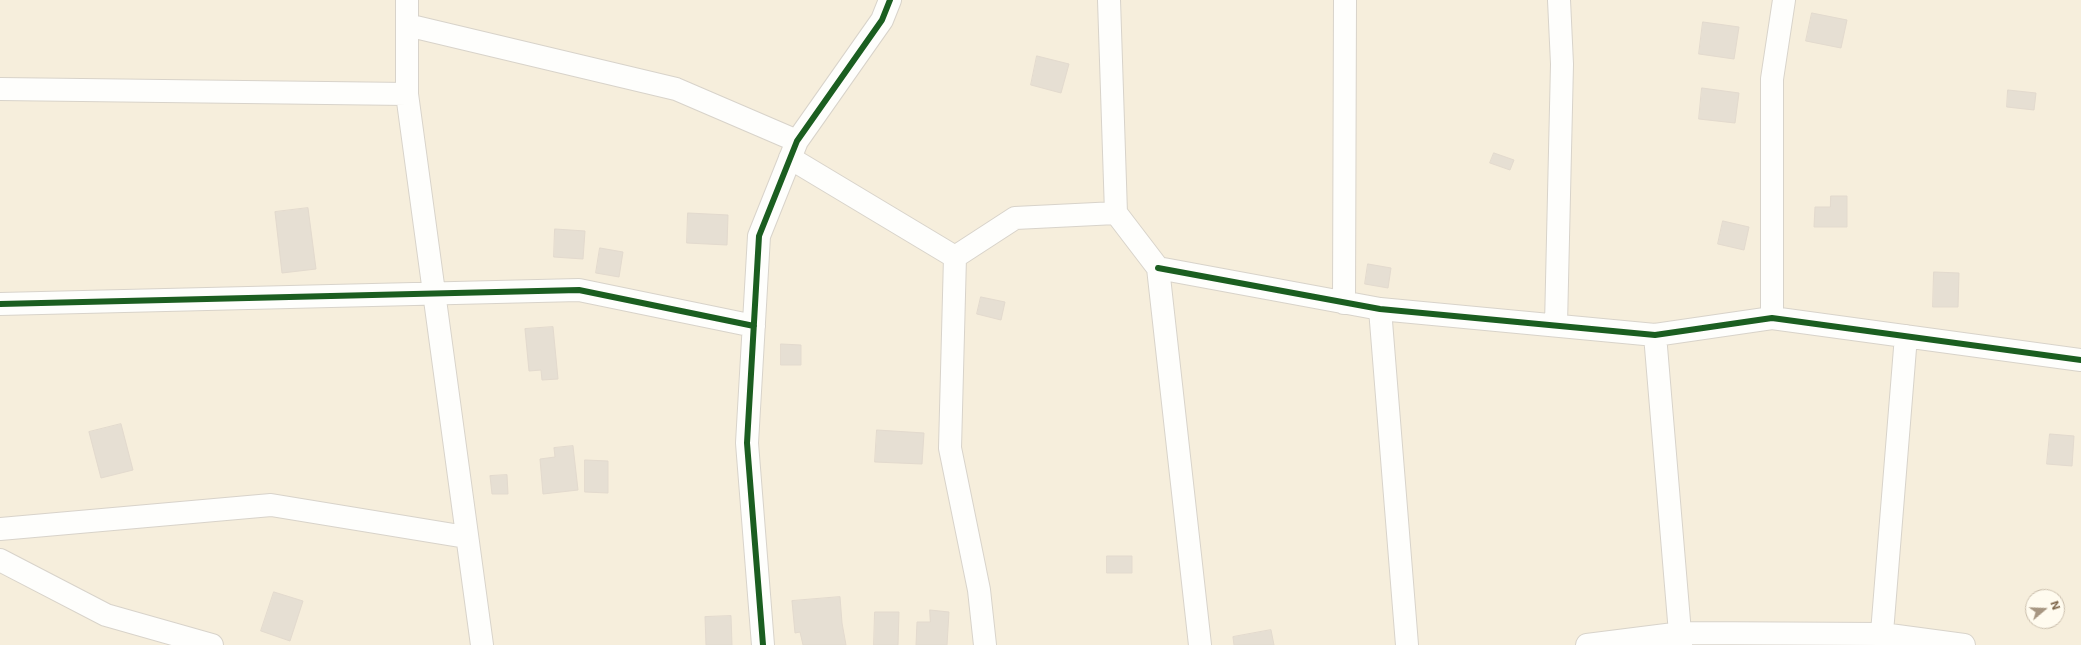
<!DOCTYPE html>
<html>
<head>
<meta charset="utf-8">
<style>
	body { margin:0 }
	#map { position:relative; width:2081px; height:645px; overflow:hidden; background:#f9f6ec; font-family:Inter,sans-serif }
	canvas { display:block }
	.north { position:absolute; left:2025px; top:589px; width:40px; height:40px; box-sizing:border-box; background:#fffbef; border:1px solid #cabeac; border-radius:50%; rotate:71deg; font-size:11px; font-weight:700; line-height:16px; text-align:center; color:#7b6348 }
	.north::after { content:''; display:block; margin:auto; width:14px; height:18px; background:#a79681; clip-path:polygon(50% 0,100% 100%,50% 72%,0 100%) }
</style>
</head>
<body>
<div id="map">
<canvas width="2081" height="645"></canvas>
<div class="north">N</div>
</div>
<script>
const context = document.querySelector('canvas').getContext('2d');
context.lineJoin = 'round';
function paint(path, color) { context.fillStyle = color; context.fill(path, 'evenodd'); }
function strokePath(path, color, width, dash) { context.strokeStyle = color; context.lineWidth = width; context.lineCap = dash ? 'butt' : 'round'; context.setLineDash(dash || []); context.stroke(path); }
paint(new Path2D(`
	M0,0h2081v645h-2081zM2033,597h24v24h-24z`), '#f6eedc');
const building = new Path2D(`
	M1812,13l35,7 -6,28 -35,-7z
	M1703,22l36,5 -5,32 -35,-5z
	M1037,56l32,8 -8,29 -30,-8z
	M1702,88l37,5 -4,30 -36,-4z
	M2008,90l28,3 -2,17 -27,-3z
	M1494,153l20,7 -4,10 -20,-7z
	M1831,196h16v31h-33l1,-20h15z
	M308,208l8,61 -34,4 -7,-61z
	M688,213l40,2 -1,30 -40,-2z
	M1723,221l26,6 -5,23 -26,-6z
	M555,229l30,2 -2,28 -29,-2z
	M600,248l23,4 -4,25 -23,-4z
	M1368,264l23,4 -3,20 -23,-4z
	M1934,272l25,1 -1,34h-25z
	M981,297l24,5 -4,18 -24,-6z
	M553,327l5,52 -16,1 -1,-10 -12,1 -4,-42z
	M781,344l20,1v20h-20z
	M121,424l12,46 -32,8 -12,-46z
	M877,430l47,3 -2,31 -47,-2z
	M2050,434l24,2 -2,30 -25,-2z
	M573,446l5,44 -35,4 -3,-35 15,-2 -1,-9z
	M585,460l23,1v32l-23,-1z
	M507,475l1,19h-16l-2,-18z
	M1107,556h25v17h-25z
	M274,592l29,9 -13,40 -29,-10z
	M840,597l2,26 4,22h-43l-3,-13 -5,1 -3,-32z
	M930,610l19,2 -2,33h-31l1,-23h13z
	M875,612h24l-1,33h-24z
	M731,616l1,29h-26l-1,-28z
	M1271,630l3,15h-40l-1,-8z`);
paint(building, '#e6dfd3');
strokePath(building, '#e3dace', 1);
const minor = new Path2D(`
	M407,0v94l75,551
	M1109,0l7,213 42,55 42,377
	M407,25l269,64 121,52
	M0,89l407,5
	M790,158l165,99 -5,191 29,142 6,55
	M955,257l60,-39 101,-5
	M1158,268l222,41 275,26 117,-17 309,42
	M1344,303l1,-303
	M0,304l579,-14 175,36
	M1380,309l27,336
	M1772,318v-239l12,-79
	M1556,325l6,-261 -3,-64
	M1655,335l26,310
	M0,529l271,-24 195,32
	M0,560l106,55 106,30
	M763,645l-16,-202 12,-207 38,-95 85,-121 8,-20
	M1587,645l95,-12 200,1 82,11
	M1881,645l25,-309`);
strokePath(minor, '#d8d3ca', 24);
strokePath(minor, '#fefefc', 22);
strokePath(new Path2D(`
	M1158,268l222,41 275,26 117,-17 309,42
	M0,304l579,-14 175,36
	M763,645l-16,-202 12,-207 38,-95 85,-121 8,-20`), '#1b5e20', 6);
</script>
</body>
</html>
